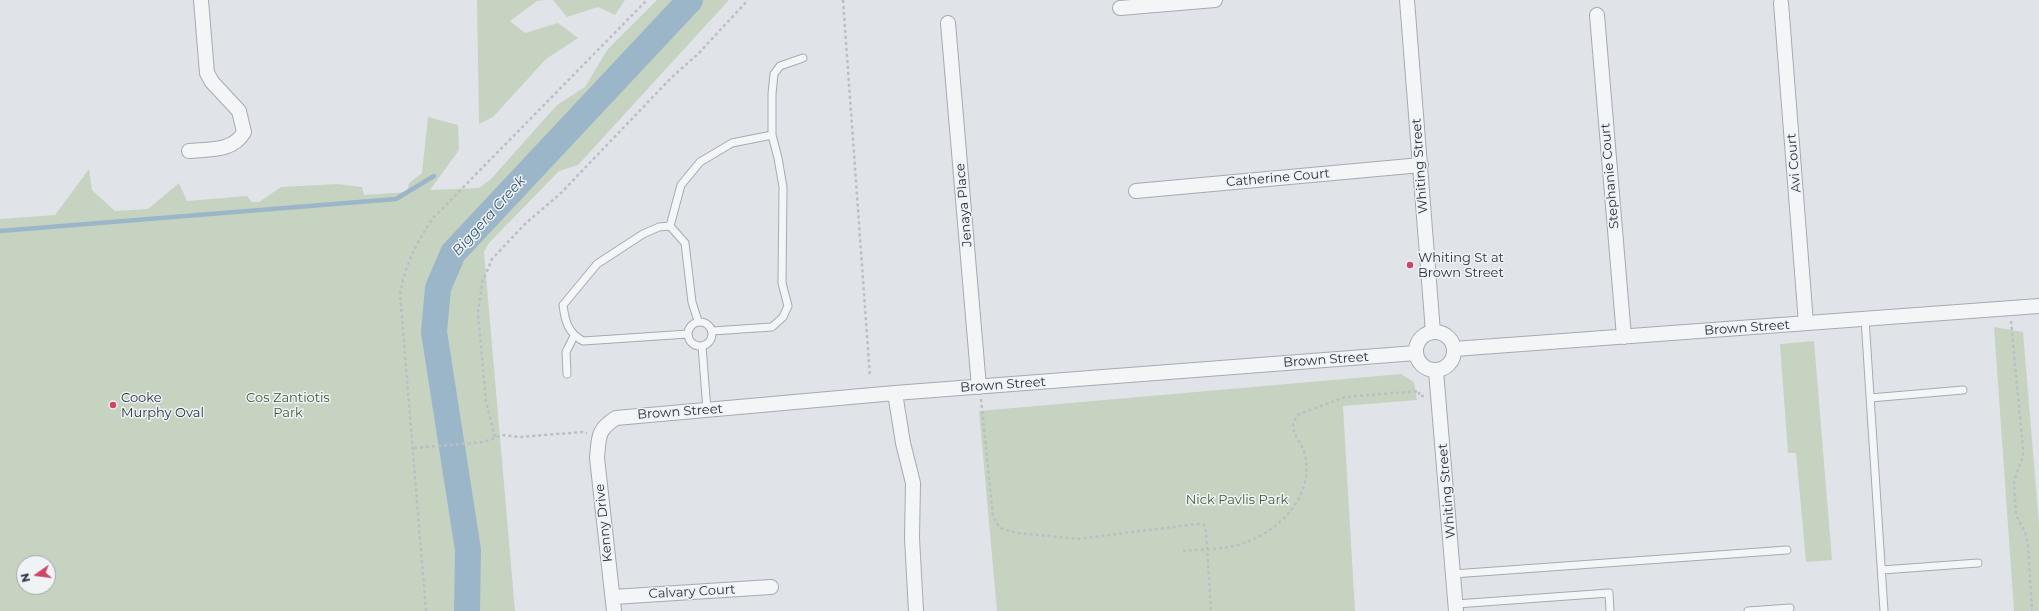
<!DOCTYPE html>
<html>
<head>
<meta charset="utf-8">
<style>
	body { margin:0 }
	#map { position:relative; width:2039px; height:611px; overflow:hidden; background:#e0e4e9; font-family:Montserrat,sans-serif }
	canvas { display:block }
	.north { position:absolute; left:16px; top:555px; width:40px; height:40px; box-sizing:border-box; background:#eff3f6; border:1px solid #a0a6ad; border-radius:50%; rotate:256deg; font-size:11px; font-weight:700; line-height:16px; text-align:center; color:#293340 }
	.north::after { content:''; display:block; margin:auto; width:14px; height:18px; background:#ce4567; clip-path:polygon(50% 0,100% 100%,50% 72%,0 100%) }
</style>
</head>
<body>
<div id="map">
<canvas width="2039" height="611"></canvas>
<div class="north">N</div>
</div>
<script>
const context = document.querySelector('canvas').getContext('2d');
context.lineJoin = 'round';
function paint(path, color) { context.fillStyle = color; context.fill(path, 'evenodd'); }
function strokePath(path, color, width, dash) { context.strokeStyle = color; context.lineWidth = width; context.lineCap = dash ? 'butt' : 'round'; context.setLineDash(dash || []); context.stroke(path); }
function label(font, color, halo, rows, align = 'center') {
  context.font = font + ' Montserrat,sans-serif'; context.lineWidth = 3; context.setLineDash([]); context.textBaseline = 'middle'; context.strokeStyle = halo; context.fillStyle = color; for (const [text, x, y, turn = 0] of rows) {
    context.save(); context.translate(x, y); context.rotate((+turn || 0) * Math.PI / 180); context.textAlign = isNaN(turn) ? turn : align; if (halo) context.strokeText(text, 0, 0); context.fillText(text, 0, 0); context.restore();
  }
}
paint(new Path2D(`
	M477,0h69l-9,1 -27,20 15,12 33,-10 20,15 -32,21 -53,58 -14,7z
	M553,0h72l-10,15 -17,-8 -31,10z
	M657,0h72l-151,165 -19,6 -70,72 -5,9 31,359h-515v-392l55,-4 34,-46 3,21 23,21 33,-2 31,-26 8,18 60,-5 5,6h7l22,-15 56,-3 25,3 2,8 43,-3 2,-9 13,-10 6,-56 30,8 1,25 -29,40 49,-2 12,-9 66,-74 28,-18 22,-37zM24,563h24v24h-24z
	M1994,327l29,5 16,192v87h-25z
	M1814,341l18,219 -26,2 -10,-109h-8l-8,-109z
	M1401,374l13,8 3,18 -74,6 12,205h-358l-18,-200z`), '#c7d3c1');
strokePath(new Path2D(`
	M0,231l396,-32 38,-23`), '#9bb6c9', 4.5);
strokePath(new Path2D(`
	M467,611l1,-61 -34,-218 4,-44 15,-35 237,-253`), '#9bb6c9', 26);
const lane = new Path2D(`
	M670,226l11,-41 19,-23 32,-19 40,-8
	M1865,319l19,292
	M688 334a12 12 0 1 1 24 0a12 12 0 1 1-24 0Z
	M712,331l60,-4 11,-10 5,-11 -6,-23 1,-96 -5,-29 -6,-23v-41l2,-20 6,-8 23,-8
	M688,334l-105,7c-15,-8 -18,-20 -20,-36l34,-41 46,-30 16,-7 11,-1 15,17 7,59 6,19
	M702,346l5,64
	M567,374l-1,-22 8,-16
	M1870,398l93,-8
	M1882,570l96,-7
	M1453,574l334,-24
	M1456,604l153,-11 1,18
	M1748,611l42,-3`);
const street = new Path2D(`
	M1407,0l26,332
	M1781,3l25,320
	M1120,8l95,-8
	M1597,15l27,322
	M948,23l31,364
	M189,151c20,-2 44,1 55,-19l-5,-21 -27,-29 -5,-9 -6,-73
	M1136,191l285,-26
	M1416 351a19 19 0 1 1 38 0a19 19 0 1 1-38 0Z
	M1454,349l585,-43
	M1436,371l20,240
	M895,393l8,50 10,40 -1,55 4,73
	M613,597l158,-10
	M614,611l-17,-153c2,-21 0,-28 19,-40l279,-25 521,-40`);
strokePath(lane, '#a5abb3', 9);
strokePath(street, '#a5abb3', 16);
strokePath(new Path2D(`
	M843,0l27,377
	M2011,321l12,128v7l-9,25 2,34 9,17 3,14 4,65
	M981,399l12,117 7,12 17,5 61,6 119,-15 7,1 2,7 5,79
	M495,437l-9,-35 -8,-89 4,-30 10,-24 34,-36 34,-29 112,-117 26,-23 50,-54
	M414,448l70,-6 18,-7 17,2 64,-5 4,1
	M1183,551c20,-2 43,-1 61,-8 36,-12 73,-50 60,-91 -4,-14 -19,-22 -5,-38l46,-17 74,-6v5h5
	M426,611l-26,-317c6,-32 16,-50 33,-76l214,-218`), '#babfc4', 2.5, [3, 3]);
strokePath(lane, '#f3f5f7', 7);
strokePath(street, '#f3f5f7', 14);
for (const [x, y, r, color] of [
	[1410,265,4,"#ce4567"],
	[113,405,4,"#ce4567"]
]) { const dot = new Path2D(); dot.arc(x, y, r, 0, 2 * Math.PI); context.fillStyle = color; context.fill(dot); strokePath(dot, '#eff3f6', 1.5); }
label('13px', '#293340', '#eff3f6', [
	["Avi Court",1794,163,-95],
	["Whiting Street",1420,166,-94],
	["Stephanie Court",1610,176,-95],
	["Catherine Court",1278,178,-5],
	["Jenaya Place",964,205,-95],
	["Brown Street",1747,328,-4],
	["Brown Street",1326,360,-4],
	["Brown Street",1003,385,-4],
	["Brown Street",680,412,-4],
	["Whiting Street",1447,491,-95],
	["Kenny Drive",604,523,-96],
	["Calvary Court",692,592,-3]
]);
label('13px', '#293340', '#eff3f6', [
	["Whiting St at",1418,258],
	["Brown Street",1418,273],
	["Cooke",121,398],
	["Murphy Oval",121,413]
], 'left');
label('13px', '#415c36', '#eff3f6', [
	["Cos Zantiotis",288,398],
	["Park",288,413],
	["Nick Pavlis Park",1237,500]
]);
label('italic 14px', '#335674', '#eff3f6', [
	["Biggera Creek",489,216,-48]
]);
</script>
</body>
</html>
